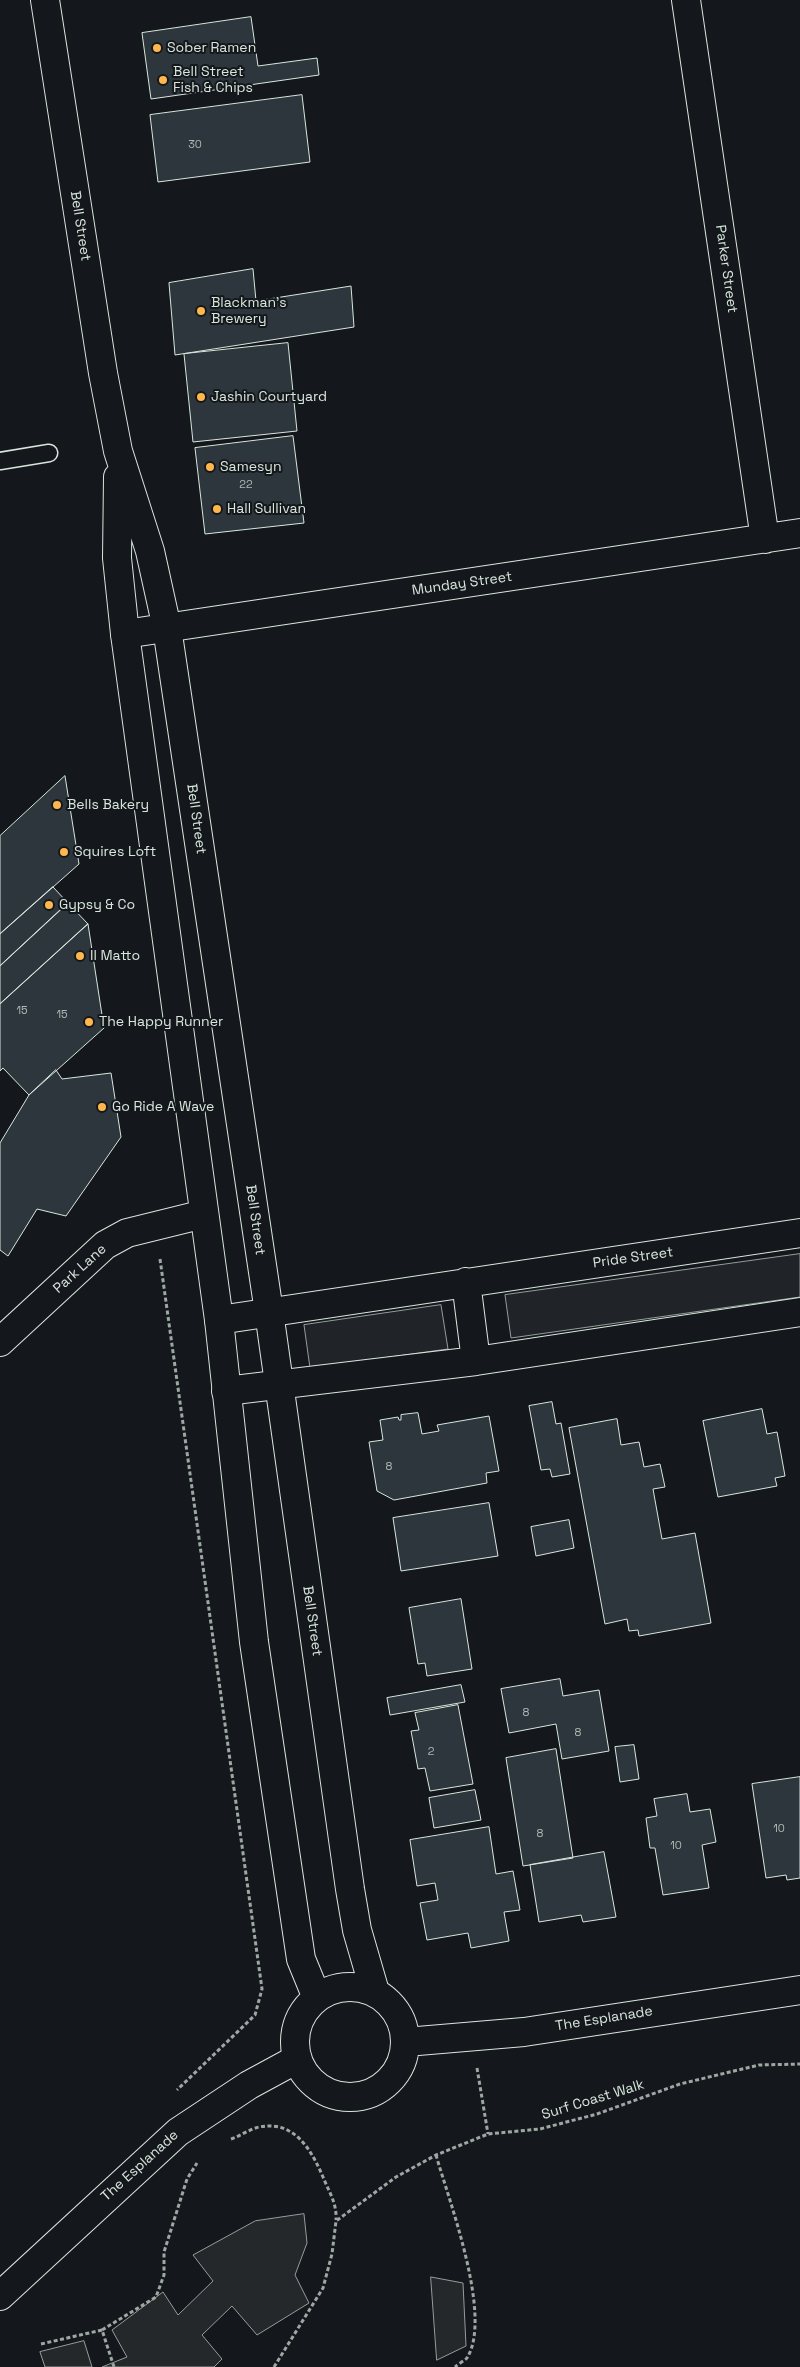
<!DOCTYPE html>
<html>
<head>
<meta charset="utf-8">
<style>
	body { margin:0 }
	canvas { display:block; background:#14181c }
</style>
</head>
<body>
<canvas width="800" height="2367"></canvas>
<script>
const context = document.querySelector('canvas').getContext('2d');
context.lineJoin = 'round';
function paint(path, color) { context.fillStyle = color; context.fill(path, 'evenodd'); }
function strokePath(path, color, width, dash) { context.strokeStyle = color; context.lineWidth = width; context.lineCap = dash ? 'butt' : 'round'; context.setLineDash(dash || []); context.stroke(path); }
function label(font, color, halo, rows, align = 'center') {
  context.font = font + ' "Space Grotesk",sans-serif'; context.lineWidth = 4; context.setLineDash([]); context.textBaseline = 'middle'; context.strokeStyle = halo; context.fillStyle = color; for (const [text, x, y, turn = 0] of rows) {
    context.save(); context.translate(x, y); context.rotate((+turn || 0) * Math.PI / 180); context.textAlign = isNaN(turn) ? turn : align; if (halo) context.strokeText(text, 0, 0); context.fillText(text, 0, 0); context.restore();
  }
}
const green = new Path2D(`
	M800,1254v43l-289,41 -6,-43z
	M441,1305l7,44 -138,19 -6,-43z`);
paint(green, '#202428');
strokePath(green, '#939e99', 1);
const parking = new Path2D(`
	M304,2214l3,29 -12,32 14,28 -52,32 -25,-29 -30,29 20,24 -8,8h-112l25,-10 -15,-27 51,-38 15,23 35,-34 -20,-26 62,-34z
	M431,2277l32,6 3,63 -29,14z
	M84,2341l8,26h-47l-5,-15z`);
paint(parking, '#24282b');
strokePath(parking, '#939e99', 1);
const building = new Path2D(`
	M251,17l7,49 59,-8 2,17 -168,24 -9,-66z
	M302,95l8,67 -152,20 -8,-67z
	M253,269l3,32 95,-15 3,41 -179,28 -6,-72z
	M288,343l9,88 -104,11 -9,-88z
	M293,436l11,87 -99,11 -10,-86z
	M65,776l14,88 -79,70v-98z
	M53,887l15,16 -68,63v-32z
	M68,903l20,21 -88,80v-38z
	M88,924l16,104 -75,67 -26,-27 -3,3v-67z
	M56,1070l6,9 49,-6 10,64 -55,79 -29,-7 -29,47 -8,-6v-107l29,-48z
	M552,1402l4,22 5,-1 9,51 -18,3 -2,-8 -9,1 -12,-64z
	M762,1409l5,25 10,-2 8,44 -10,2 2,8 -59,11 -15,-76z
	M418,1413l4,21 17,-3 -2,-6 52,-9 10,55 -13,2 1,10 -93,17 -17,-9 -8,-49 14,-2 -3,-20 18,-3 1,3h2v-5z
	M617,1419l4,26 18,-3 5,25 16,-3 5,23 -12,2 9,50 33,-6 16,90 -72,13 -1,-6 -9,1 -2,-12 -22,5 -36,-196z
	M489,1503l9,53 -97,15 -8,-53z
	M569,1520l5,28 -38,8 -5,-29z
	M461,1599l11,70 -45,7 -2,-13 -7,1 -9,-56z
	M560,1679l3,17 36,-6 10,61 -47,8 -6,-35 -47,9 -8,-44z
	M461,1685l4,17 -75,13 -3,-17z
	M458,1705l15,79 -43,7 -5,-23 -7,1 -7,-38 8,-1 -4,-17z
	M634,1745l5,34 -19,3 -5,-35z
	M556,1749l17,109 -50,8 -17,-108z
	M800,1777v101l-13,2 -1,-5 -20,3 -14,-94z
	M475,1790l6,30 -47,8 -5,-30z
	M687,1794l3,18 20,-3 6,33 -14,3 7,43 -46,7 -8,-47h-5l-4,-30 11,-2 -3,-17z
	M489,1827l7,47 17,-3 7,39 -16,2 5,29 -38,7 -3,-15 -41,7 -7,-37 18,-3 -3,-17 -18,3 -7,-46z
	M604,1852l12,65 -33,5 -2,-7 -42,7 -9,-57z`);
paint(building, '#2c363c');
strokePath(building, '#d8e6dc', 1);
const service = new Path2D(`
	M0,461l49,-8`);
const minor = new Path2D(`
	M686,0l79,539
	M125,634l675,-101
	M466,1282l10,79
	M219,1320l581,-87
	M0,1342l105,-97 22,-12 77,-19
	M226,1391l250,-30 324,-49
	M0,2296l178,-164 71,-47 48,-26`);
const tertiary = new Path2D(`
	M45,0l58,373 15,78 32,100 17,77 102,684 81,577 7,41 18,62
	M118,477l-1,81 8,76 94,686 35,322 47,317 16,39
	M295 2042a55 55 0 1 1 110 0a55 55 0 1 1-110 0Z
	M406,2042l118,-10 276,-42`);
strokePath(service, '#d8e6dc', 19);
strokePath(minor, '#d8e6dc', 30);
strokePath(tertiary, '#d8e6dc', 30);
strokePath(new Path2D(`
	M160,1259l102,730 -7,26 -78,75
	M477,2068l11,66
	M231,2139c9,-3 19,-10 28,-12 35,-7 52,22 64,50 6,15 14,26 13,43
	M436,2155c13,46 57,161 31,203 -3,3 -9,6 -12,9
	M41,2344l61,-14
	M114,2367l-12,-37 54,-33 8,-22v-23l23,-73 10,-16
	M274,2367l49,-79 9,-34 4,-33 60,-44 40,-22 52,-21 52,-5 57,-15 83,-30 79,-19 41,-1`), '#9da8a2', 3, [4, 2.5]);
strokePath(service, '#14181c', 16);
strokePath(minor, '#14181c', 28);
strokePath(tertiary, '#14181c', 28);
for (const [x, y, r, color] of [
	[157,48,5,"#ffb74d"],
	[163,80,5,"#ffb74d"],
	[201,311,5,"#ffb74d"],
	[201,397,5,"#ffb74d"],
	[210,467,5,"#ffb74d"],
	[217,509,5,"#ffb74d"],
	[57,805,5,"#ffb74d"],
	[64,852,5,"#ffb74d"],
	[49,905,5,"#ffb74d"],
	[80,956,5,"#ffb74d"],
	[89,1022,5,"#ffb74d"],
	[102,1107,5,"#ffb74d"]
]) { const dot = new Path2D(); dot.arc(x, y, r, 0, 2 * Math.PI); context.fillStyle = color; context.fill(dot); strokePath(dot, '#14181c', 2); }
label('11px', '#adbab4', null, [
	["30",195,145],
	["22",246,485],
	["15",22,1011],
	["15",62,1015],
	["8",389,1467],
	["8",526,1713],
	["8",578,1733],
	["2",431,1752],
	["10",779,1829],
	["8",540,1834],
	["10",676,1846]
]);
label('14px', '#d8e6dc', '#14181c', [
	["Sober Ramen",167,48],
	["Bell Street",173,72],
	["Fish & Chips",173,88],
	["Blackman's",211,303],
	["Brewery",211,319],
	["Jashin Courtyard",211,397],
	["Samesyn",220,467],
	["Hall Sullivan",227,509],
	["Bells Bakery",67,805],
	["Squires Loft",74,852],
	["Gypsy & Co",59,905],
	["Il Matto",90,956],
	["The Happy Runner",99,1022],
	["Go Ride A Wave",112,1107]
], 'left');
label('14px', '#d8e6dc', '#14181c', [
	["Bell Street",80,226,81],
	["Parker Street",726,269,82],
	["Munday Street",462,584,-8],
	["Bell Street",196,819,82],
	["Bell Street",255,1220,82],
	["Pride Street",633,1258,-8],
	["Park Lane",80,1269,-42],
	["Bell Street",312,1621,82],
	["The Esplanade",604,2019,-9],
	["Surf Coast Walk",593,2100,-17],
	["The Esplanade",140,2166,-42]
]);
</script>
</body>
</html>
